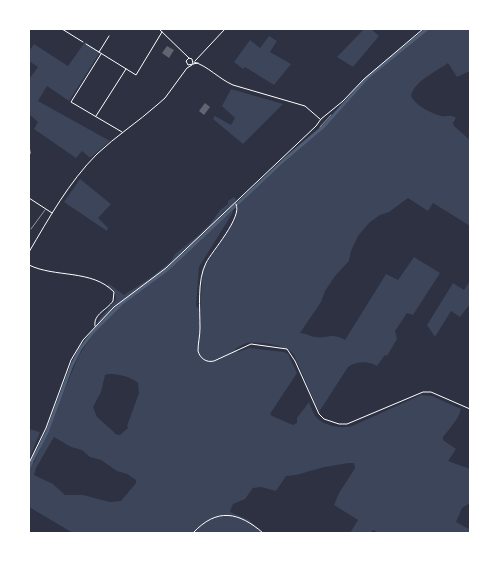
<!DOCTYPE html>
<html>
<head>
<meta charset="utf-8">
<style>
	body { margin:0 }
	#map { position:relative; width:499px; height:562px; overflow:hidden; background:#2d3142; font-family:Mulish,sans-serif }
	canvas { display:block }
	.frame { position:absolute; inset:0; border:30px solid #fff; pointer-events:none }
</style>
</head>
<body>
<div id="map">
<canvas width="499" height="562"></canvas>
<div class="frame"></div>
</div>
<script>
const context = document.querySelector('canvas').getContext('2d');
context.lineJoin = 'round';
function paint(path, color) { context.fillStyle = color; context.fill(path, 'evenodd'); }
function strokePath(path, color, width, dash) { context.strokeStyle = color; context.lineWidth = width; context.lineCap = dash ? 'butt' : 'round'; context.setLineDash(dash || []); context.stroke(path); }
paint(new Path2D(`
	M364,29h7l8,7 -26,31 -16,-10z
	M428,29h42v42l-13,6 -9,-14c-12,9 -34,18 -37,33 5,10 20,17 30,20 6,1 10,-2 15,2l-3,5 1,3 16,14v86l-37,-23 -5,8 -20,-13 -19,14 -9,3 -10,7 -12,14 -7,15 -2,10 -14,15 -10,15 -4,11 -21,31c6,0 11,4 16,4 12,2 15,-5 29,3l41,-66 12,6 16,-23 26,16 -27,42 -6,-2 -12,18 2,8 -10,17 -2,-1 -8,11c-9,-5 -20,-5 -29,1l-29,45 -25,-57c-6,-10 -36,-14 -47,-12 -4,1 -8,4 -12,6l3,3 11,-4 35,4 4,2 9,19 -27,41 2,2 21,9 4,-2v-5l12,-16c2,5 4,11 7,15 8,9 25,12 36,9l69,-31 11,1 29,13c-2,10 -12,20 -18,28v3l13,9 -8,12 22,8v34l-8,5 -6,14 13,7 1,4h-91l-6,-3 -2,3h-21l8,-13 -24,-15 5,-12 16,-25 -1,-5h-5c-11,2 -22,3 -32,6 -11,3 -20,7 -31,7l-10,15 -15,-4 -8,1 -8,11 -12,5 -3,7 2,2 17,7 15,13h-191l-44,-26v-46l5,2 45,-108 17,-25 1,-7 3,-5 16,-18 -1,-7 -9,-6 3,-3 15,11 29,-19 18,-15 4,-7 25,-20 2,-3 9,-8 9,-13 8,-6v-3l6,-4 2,2 -4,15 -33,53 -3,39 4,4 3,-41 32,-49 4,-18 61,-56 28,-23 14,-17 27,-28zM108,374c11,0 21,2 30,9l1,10 -12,33 1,2 -8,7 -5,-1 -1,-2 -17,-15 -4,-10 8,-15 4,-17zM54,437l17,10 11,3 8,7 11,3 16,11 10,3 9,6v3l-15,18 -11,1 -27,-7h-18l-12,-11 -19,-9 2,-7z
	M269,36l8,5 -7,11 21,12 -17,21 -29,-18 -2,2 -9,-7 16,-22 10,8z
	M85,42l15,10 -31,49 -22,-15 -9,15 72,40 -20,17 -8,-7 -6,7 -42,-29 4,-7 -9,-8v-35l9,-12 -9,-6v-10l5,-7 34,22z
	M231,89l52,15 -40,40 -30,-25 2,-3 16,9 4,-7 -13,-12z
	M80,179l31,25 -13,14 10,10 -1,3 -43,-29z
	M470,281v23l-10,13 -9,-6 -16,26 -8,-12 26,-42 11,7z
	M29,429l11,3 -11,28z`), '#3c4559');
strokePath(new Path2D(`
	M29,467l18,-35 25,-67 8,-16 13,-17 29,-29 46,-34 116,-109 40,-34 44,-49 59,-48`), '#4f5d75', 3);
paint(new Path2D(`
	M167,46l7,4 -5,8 -7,-5z
	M205,103l5,4 -6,8 -5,-4z`), '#626471');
strokePath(new Path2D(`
	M320,127l11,-12`), '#fff', 0.5);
strokePath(new Path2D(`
	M31,229l14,-19`), '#fff', 0.5);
strokePath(new Path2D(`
	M62,29l21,13
	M159,29l30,29
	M86,44l50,31 26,-43
	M99,52l10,-16
	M101,54l-30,48 51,30
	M195,61l30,-32
	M194,62c14,4 25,17 39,23l72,21 15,13
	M193,64l-1,-5 -3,-1 -3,3 2,4 10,-2
	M96,116l30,-47
	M29,145l1,8 -1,3
	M29,198l23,15
	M236,204c7,13 -24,47 -30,59 -9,17 -6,46 -6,65 0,8 -2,15 -2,23 2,7 8,12 16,10l37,-17 36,5 8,12 24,53 5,5 15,5h8l76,-32h8l39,17
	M29,252c20,-34 40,-70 68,-98 19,-18 41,-32 60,-49l8,-7 22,-30 5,-3
	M29,265c26,13 63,4 85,27l-1,9c-6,9 -20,13 -18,25
	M29,463l17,-35 25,-68 12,-20 31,-33 52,-39 150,-142 5,-7 22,-18 21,-22 59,-50
	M193,533c24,-26 46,-21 70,0`), '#fff', 1);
</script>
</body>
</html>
